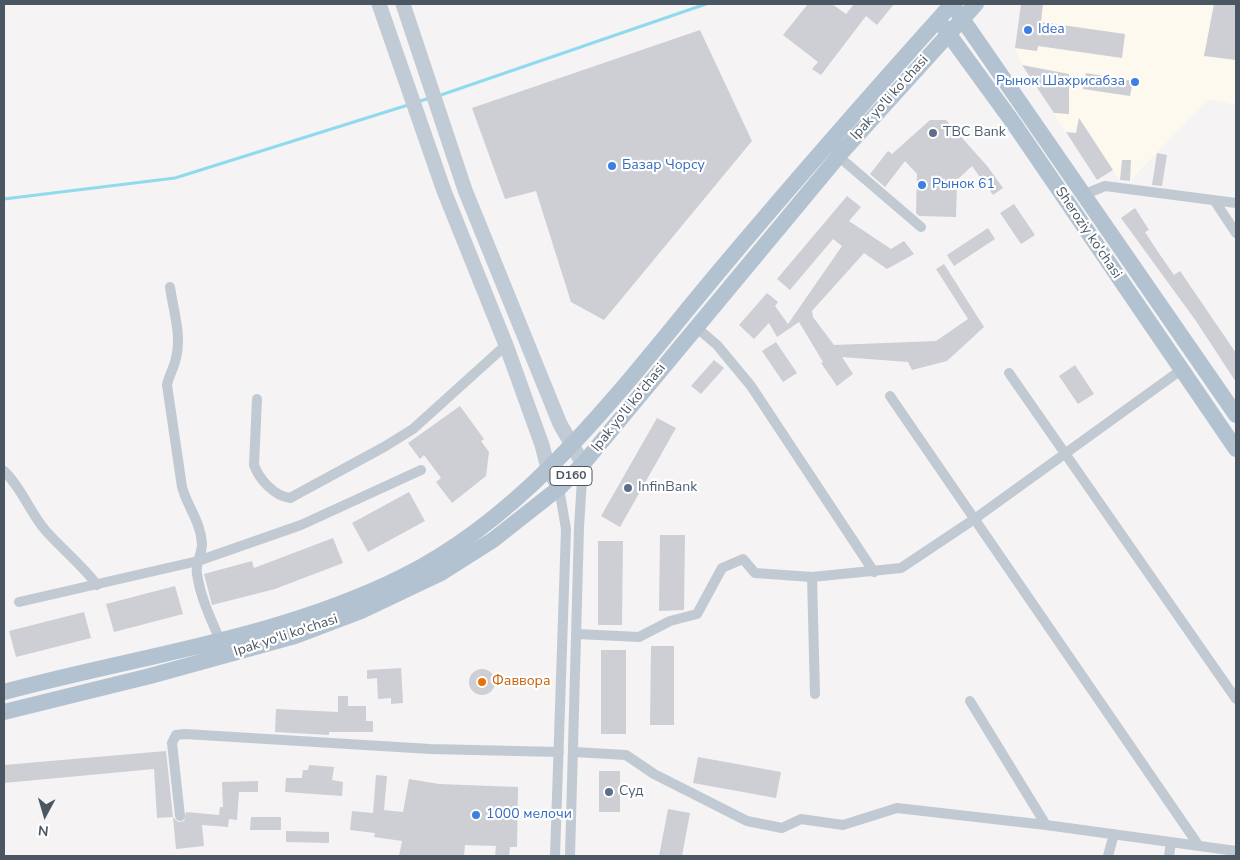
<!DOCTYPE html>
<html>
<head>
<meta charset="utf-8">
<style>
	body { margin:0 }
	#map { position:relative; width:1240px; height:860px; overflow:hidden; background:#f5f3f3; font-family:"Nunito Sans",sans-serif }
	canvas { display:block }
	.frame { position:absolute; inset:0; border:5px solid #4a5661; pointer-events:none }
	.north { position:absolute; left:20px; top:790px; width:50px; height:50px; -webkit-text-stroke:4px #fff; paint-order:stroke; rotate:186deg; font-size:14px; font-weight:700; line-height:20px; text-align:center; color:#4a5661 }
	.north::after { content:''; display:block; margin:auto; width:18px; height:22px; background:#4a5661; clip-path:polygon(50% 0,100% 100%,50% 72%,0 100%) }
</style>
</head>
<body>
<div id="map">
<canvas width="1240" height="860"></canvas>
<div class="frame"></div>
<div class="north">N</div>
</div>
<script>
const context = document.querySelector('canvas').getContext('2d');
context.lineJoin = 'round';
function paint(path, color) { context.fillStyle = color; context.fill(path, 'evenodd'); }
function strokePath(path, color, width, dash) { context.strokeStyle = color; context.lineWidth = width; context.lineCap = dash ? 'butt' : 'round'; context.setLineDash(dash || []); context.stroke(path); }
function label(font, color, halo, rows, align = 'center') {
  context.font = font + ' "Nunito Sans",sans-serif'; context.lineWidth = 4.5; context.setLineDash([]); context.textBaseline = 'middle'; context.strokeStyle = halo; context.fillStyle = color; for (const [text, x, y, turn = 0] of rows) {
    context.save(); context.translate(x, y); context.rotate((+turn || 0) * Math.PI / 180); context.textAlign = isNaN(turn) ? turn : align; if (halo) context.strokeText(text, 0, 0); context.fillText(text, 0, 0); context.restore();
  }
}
paint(new Path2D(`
	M1043,4h193v101l-28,-6 -78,82 -10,-1 -7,-10 -16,10 -75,-115 -7,-17 22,2z`), '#fdf9ef');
strokePath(new Path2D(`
	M438,96l268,-92
	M417,102l13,-4
	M4,199l171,-21 233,-73`), '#90daee', 3);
paint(new Path2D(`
	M808,4h24l14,10 8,-10h40l-17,21 -11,-9 -45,59 -9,-6 6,-7 -35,-27z
	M1021,4h22l-2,18 84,12 -3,24 -84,-12 -1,5 -22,-3z
	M1214,4h22v56l-32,-4z
	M700,30l52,111 -148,179 -33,-18 -35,-111 -31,8 -33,-91z
	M1022,65l47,9v40l-15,-1z
	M1086,73l47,8 -3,15 -47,-7z
	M1079,118l34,52 -16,10 -31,-48 10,1z
	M930,120h16l42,47 15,21 -10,7 -21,-29 -15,14 -1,37 -37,-1 -3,-3 1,-39 -12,-13 -20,26 -15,-13 18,-23 4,3z
	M1157,153l10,2 -5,31 -10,-1z
	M1122,160h9l-1,21 -10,-1z
	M847,196l14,11 -12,14 42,28 13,-8 10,13 -27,15 -23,-16 -52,58 1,6 21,28 102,-4 32,-22 -32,-50 8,-5 40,63 -37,34 -35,9 -4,-8 -66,-5 11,17 -16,12 -16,-23 2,-1 -24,-40 -22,15 -8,-14 -15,16 -15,-14 28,-32 11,9 -3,4 13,18 54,-78 -9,-7 -43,51 -13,-11z
	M1014,204l21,31 -14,9 -21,-31z
	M1135,208l14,22 -4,2 13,20 16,23 6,-4 56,82v29l-40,-61 -75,-103z
	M988,228l7,11 -41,27 -7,-11z
	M776,342l21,31 -14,9 -21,-31z
	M714,360l10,8 -23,26 -10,-8z
	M1075,365l19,29 -16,10 -19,-28z
	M460,406l24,33 -3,2 8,11 -3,24 -34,27 -16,-21 5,-4 -17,-23 -4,4 -12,-16z
	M657,418l19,10 -56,99 -19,-11z
	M409,492l16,29 -57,31 -16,-29z
	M660,535h25l-1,75 -25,1z
	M333,538l10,25 -68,26 -63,16 -8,-31 48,-13 2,7z
	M598,541h25l-1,84h-24z
	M175,586l8,28 -69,18 -8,-28z
	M84,612l7,26 -75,19 -7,-26z
	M651,646h23v79h-24z
	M601,650h25v84h-25z
	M401,668l2,35 -12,1v-6l-13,1 -1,-21 -10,1v-9z
	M469 682a13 13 0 1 1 26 0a13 13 0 1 1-26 0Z
	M338,696h10v10h18v15h7v11h-44v3l-54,-3 1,-23 62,3z
	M166,751l7,66 5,5 6,-1 2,-9 33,3 1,-8h3l-1,-25 36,-1v11h-19l-2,28 -8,-1 -1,8 -26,-2 2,21 -28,3 -3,-32 -16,1 -3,-49 -150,14v-18z
	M698,757l83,15 -5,26 -83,-15z
	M309,765l25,2 -2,13 11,2 -1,14 -57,-4 1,-14h16l1,-8h5z
	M599,771h21v41h-21z
	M376,775l11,1 -3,34 19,2 6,-33 30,5 79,3 -1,60h-7l-1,9h-14l1,-10 -31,-1 -1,11h-65l3,-15 -28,-4 1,-4 -25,-3 2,-19 21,2z
	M668,809l22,4 -8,43h-23z
	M251,817h30v13h-31z
	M286,831l43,1v11l-43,-1z`), '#cdcfd5');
strokePath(new Path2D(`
	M838,156l83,71
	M1085,194l20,-8 131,17
	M1214,200l22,33
	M170,287c3,22 12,49 6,71 -2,10 -7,17 -9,27l15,102c5,19 19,35 20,57 0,10 -7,20 -5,30 3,22 14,46 23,66
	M697,328l20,17 34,41 123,186
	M1009,373l227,326
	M890,396l309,450
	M257,399l-3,66c5,14 20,31 36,33l94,-51 29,-18 93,-84
	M4,471c18,17 26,42 42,60 17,19 36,34 51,54
	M812,577l3,117
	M19,602l179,-41 103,-36 120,-55
	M577,634l62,3 31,-16 27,-7 25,-46 21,-9 12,14 57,4 89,-9 72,-48 208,-150
	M970,701l76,124
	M574,752l52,3 28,19 93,47 35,7 19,-9 42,6 54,-17 149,17 190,26
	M180,816l-8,-73 4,-8 9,-1 245,15 129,3
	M555,856l11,-327 -7,-41
	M570,856l9,-329 4,-63
	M1108,856l6,-22
	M1169,856l2,-14`), '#c1cad2', 10);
strokePath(new Path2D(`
	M379,4l65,187 62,154 36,100 6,23 11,20
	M403,4l62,186 95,234 23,40`), '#c1cbd6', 15);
strokePath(new Path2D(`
	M956,10l280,405
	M942,25l70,96 224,328
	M4,692c132,-36 273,-53 398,-115 130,-64 222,-192 314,-302 77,-92 156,-182 236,-271
	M4,712l146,-36 145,-40 66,-25 80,-38 52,-33 66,-52 24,-24 259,-312 134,-148`), '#b3c2d1', 16);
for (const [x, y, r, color] of [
	[1028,30,5,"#3f7fe0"],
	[1135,82,5,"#3f7fe0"],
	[933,133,5,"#5c6f8a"],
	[612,166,5,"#3f7fe0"],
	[922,185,5,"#3f7fe0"],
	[628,488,5,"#5c6f8a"],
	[482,682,5,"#e8710a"],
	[609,792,5,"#5c6f8a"],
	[476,815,5,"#3f7fe0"]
]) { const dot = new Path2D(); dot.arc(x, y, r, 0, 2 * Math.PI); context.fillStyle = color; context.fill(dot); strokePath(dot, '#fff', 2); }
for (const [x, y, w] of [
	[571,476,42]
]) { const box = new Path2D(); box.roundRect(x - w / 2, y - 9.5, w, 19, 4); context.fillStyle = '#fff'; context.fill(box); strokePath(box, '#4a5661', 1); }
label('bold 12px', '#4a5661', null, [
	["D160",571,476]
]);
label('14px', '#366cbe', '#fff', [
	["Idea",1038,30],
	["Рынок Шахрисабза",1125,82,"right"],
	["Базар Чорсу",622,166],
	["Рынок 61",932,185],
	["1000 мелочи",486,815]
], 'left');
label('14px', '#4a5661', '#fff', [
	["Ipak yo'li ko'chasi",890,98,-48],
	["Sheroziy ko'chasi",1088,233,56],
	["Ipak yo'li ko'chasi",629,408,-51],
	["Ipak yo'li ko'chasi",286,636,-18]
]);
label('14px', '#4e5e75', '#fff', [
	["TBC Bank",943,133],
	["InfinBank",638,488],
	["Суд",619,792]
], 'left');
label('14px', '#c56008', '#fff', [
	["Фаввора",492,682]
], 'left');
</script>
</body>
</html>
